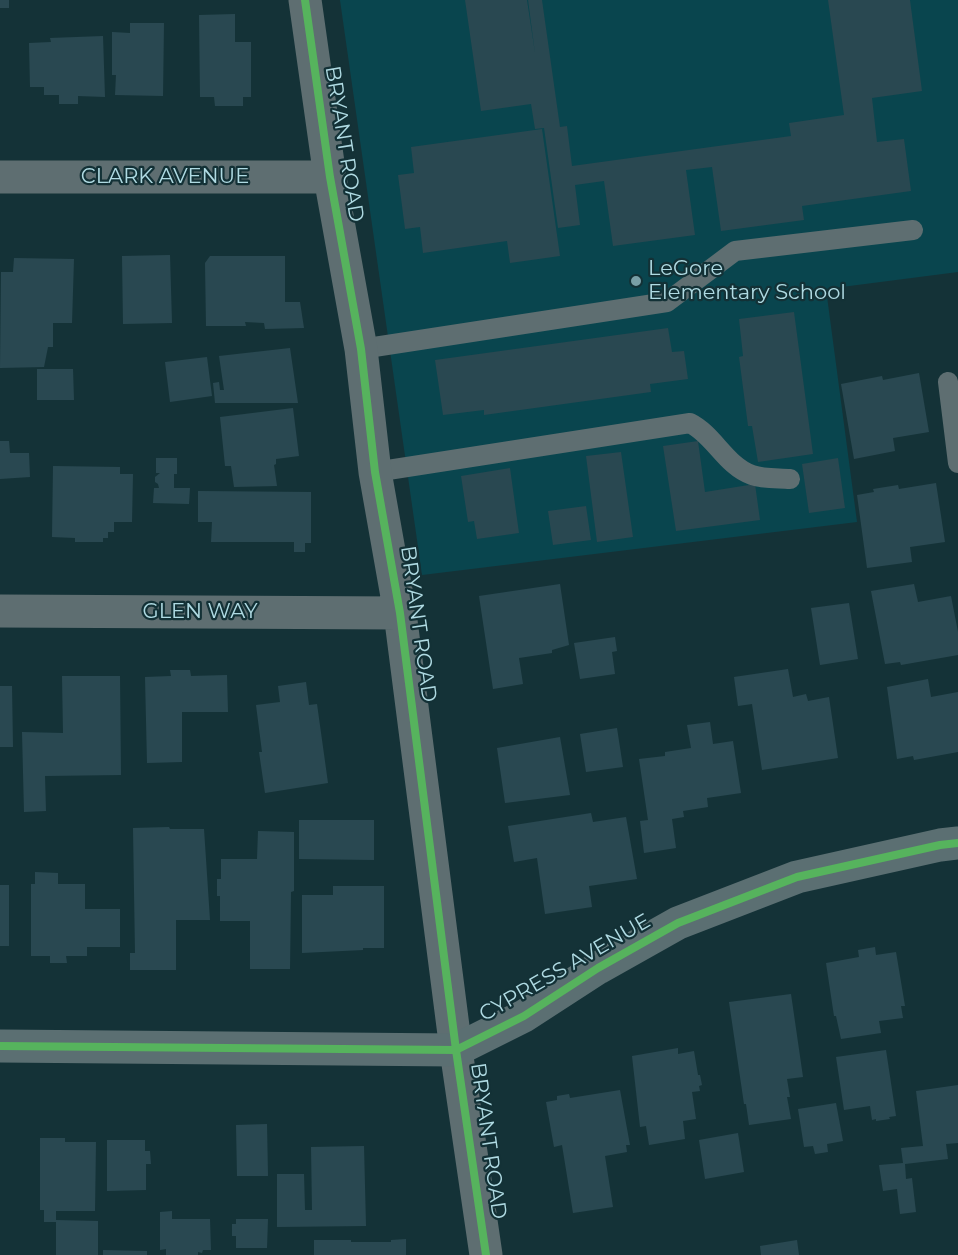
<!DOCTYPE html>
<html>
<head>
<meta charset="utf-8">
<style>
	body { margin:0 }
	canvas { display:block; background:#143237 }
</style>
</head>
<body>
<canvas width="958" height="1255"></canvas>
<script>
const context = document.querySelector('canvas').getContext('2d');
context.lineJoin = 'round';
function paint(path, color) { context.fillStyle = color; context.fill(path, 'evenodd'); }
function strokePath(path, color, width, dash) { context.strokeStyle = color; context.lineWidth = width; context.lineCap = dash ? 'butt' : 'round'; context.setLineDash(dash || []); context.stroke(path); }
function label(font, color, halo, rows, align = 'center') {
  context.font = font + ' Montserrat,sans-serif'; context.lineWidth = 4.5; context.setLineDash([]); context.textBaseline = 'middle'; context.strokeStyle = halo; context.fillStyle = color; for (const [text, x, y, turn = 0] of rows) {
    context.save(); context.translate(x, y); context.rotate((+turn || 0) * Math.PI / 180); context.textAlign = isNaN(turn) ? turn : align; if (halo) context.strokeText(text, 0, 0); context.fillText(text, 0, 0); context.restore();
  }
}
paint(new Path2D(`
	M340,0h618v272l-132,17 31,233 -435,53z`), '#09454e');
paint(new Path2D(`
	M0,0h9v8h-9z
	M465,0h62l8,53 -7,-53h14l18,127 7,-1 5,40 219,-30 -2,-13 55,-8 -16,-115h82l12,91 -50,7 5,44 27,-3 7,52 -109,15 2,14 -83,11 -9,-64 -26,3 9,65 -82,11 -9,-65 -29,4 5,40 -22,3 -14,-100 -9,1 -4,-25 -50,7z
	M235,14v28h16v55h-8v9h-28l-1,-9h-14l-1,-82z
	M130,23h34l-1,73 -48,-1 1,-20h-4v-43l18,1z
	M103,36l2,61 -27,-1v8h-19v-9h-15v-8h-14l-1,-44 22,-1 -1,-4z
	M542,129l18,127 -50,7 -3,-22 -84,12 -3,-26 -15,2 -7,-54 16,-2 -3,-26z
	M170,255l2,68 -49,1 -1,-68z
	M210,256h75v46h15l4,26 -39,1 -1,-6 -19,-1 1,4h-40l-1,-63z
	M14,258l60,1 -2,64h-19v24h-5l-4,20 -44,1 1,-96h12z
	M794,312l19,142 -55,8 -6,-36h-4l-9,-69 4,-1 -4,-37z
	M668,328l4,24 12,-1 4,28 -38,5 1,8 -167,23v-5l-41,5 -8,-55z
	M290,348l8,55h-83l-2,-20 6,-1 1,8h4l-5,-34z
	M207,357l5,39 -42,6 -5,-40z
	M37,369h36l1,31h-37z
	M919,373l10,59 -36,6 2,13 -41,8 -13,-75 41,-8 1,4z
	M293,408l6,48 -23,3v5l-2,1 3,21 -43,1 -3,-21h-6l-5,-49z
	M0,441h9l1,12h19l1,24 -30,2z
	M698,441l7,51 50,-8 5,36 -84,11 -13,-85z
	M621,452l12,85 -36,5 -11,-86z
	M156,458h21v16h-3v14h16l-1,16 -36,-1 1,-15h5l-1,-4 -3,-2v-5l5,-4h-4z
	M838,458l7,50 -36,5 -7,-49z
	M53,466l67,1v7h13l-1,48h-18v10h-6v6h-5v4h-28v-4l-23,-1z
	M510,468l9,65 -42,6 -3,-18 -6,1 -7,-46z
	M936,483l9,59 -35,5 2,15 -45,6 -10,-73 17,-3 -1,-3 25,-4 1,4z
	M198,491l113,1v51h-6v9h-11v-10h-83l1,-20h-14z
	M586,506l5,34 -38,5 -5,-34z
	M560,584l9,61 -17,5v3l-33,5 4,26 -30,5 -14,-93z
	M914,584l4,18 33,-6 7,36v23l-57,10 -1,-3 -15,2 -14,-73z
	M849,603l9,56 -38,6 -9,-57z
	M615,637l2,14 -5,1 3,22 -35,5 -6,-36z
	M788,669l5,28 13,-3 2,7 21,-4 9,61 -76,12 -10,-66 -14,2 -4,-29z
	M170,670h20l1,6 36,-1 1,37h-46v50l-35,1 -2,-86 26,-1z
	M62,676h58l1,99 -76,1 1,35 -22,1 -2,-80 41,1z
	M928,679l3,18 27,-5v60l-44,8 -1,-4 -16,3 -10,-72z
	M306,682l3,23 8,-1 11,79 -63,10 -6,-41h3l-6,-47 24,-3 -2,-16z
	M0,686h12l1,61h-13z
	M710,722l3,22 20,-3 8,52 -34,5 1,9 -25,4 1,6 -12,2 4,29 -32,5 -4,-32 8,-1 -9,-61 26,-3v-4l26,-4 -4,-23z
	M617,728l6,39 -37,5 -6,-38z
	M560,737l10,58 -65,8 -8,-55z
	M591,813l2,9 33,-5 11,62 -48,7 3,21 -47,7 -8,-56 -23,4 -6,-36z
	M299,820h75v40l-75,-1z
	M169,827l1,2h34l6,91h-34v50h-46v-17h5l-2,-125z
	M258,831l36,1v59l-3,1 -1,77h-40v-48h-30v-25h-3v-17h4v-20h36z
	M35,872l23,1v11h27v25h35v38h-33v9h-21l1,7h-17v-7h-19v-72h4z
	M0,885h9v61h-9z
	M333,886h51v62h-21v2l-61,3v-58h31z
	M875,947l1,8 20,-3 9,54h-4l2,12 -24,3 2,12 -40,6 -5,-23h-2l-8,-53 33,-6 -1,-7z
	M791,994l12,83 -16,2 3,18h-3l4,22 -42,6 -3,-21h-2l-15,-102z
	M678,1048v6l16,-3 4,24h2l2,10 -3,1 1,5 -8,1 4,27 -13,2 2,18 -36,6 -3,-19 -6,1 -8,-71z
	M886,1050l10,66 -7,1 1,2 -14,2v-2l-4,1 -2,-14 -26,4 -8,-53z
	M958,1085v58l-12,1 2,15 -43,5 1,15 6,-1 4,34 -16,2 -3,-25 -14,2 -4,-26 24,-2 -2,-15 22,-2 -7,-55z
	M620,1090l10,55h-4l1,7 -22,4 8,51 -40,6 -11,-68 -8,2 -8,-45 11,-2v-4l12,-2 1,4z
	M836,1103l7,38 -16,3 1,8 -13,2 -2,-8 -9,1 -6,-38z
	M267,1124l1,52h-31l-1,-51z
	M738,1133l6,39 -39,7 -6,-39z
	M40,1138h25v4h31l-1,69h-39v9l42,1v34h-42v-33h-12v-12h-4z
	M107,1140h38v11h5l1,13h-5v26l-39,1z
	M364,1146l2,80 -89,1v-53h27l1,36h7l-1,-63z
	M172,1211v8h38l1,31h-8l-1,3 -4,-1v3h-32v-6l-6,1v-38z
	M236,1219h32l-1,29h-31v-12h-4v-12h4z
	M406,1239v16h-92v-15h37v2h40v-2z
	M797,1240l2,15h-38l-1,-9z
	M103,1250l44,1v4h-44z`), '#294851');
strokePath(new Path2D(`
	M361,349l306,-47 68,-51 178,-21
	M948,382l10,81
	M375,472l315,-49c24,12 36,43 62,52 11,4 26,3 38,4`), '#5e6e71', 20);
strokePath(new Path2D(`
	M305,0l25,177 31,172 14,123 25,141 56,437 30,205
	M0,177h330
	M0,611l400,2`), '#5e6e71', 33);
strokePath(new Path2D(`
	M0,1046l456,4 68,-34 74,-48 80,-45 119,-46 143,-32 18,-2`), '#5b6f72', 33);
strokePath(new Path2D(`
	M305,0l25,177 31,172 14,123 25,141 56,437 30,205
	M0,1046l456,4 68,-34 74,-48 80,-45 119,-46 143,-32 18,-2`), '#56b35d', 8);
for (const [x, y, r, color] of [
	[636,281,6,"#799fa6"]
]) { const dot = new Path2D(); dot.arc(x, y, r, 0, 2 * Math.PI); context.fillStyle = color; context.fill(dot); strokePath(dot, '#133136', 2); }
label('21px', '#afdae2', '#133136', [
	["BRYANT ROAD",344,144,81],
	["CLARK AVENUE",165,177],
	["GLEN WAY",200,612],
	["BRYANT ROAD",418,624,82],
	["CYPRESS AVENUE",565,968,-30],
	["BRYANT ROAD",488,1141,82]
]);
label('21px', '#afdae2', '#133136', [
	["LeGore",648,269],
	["Elementary School",648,293]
], 'left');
</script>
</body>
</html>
